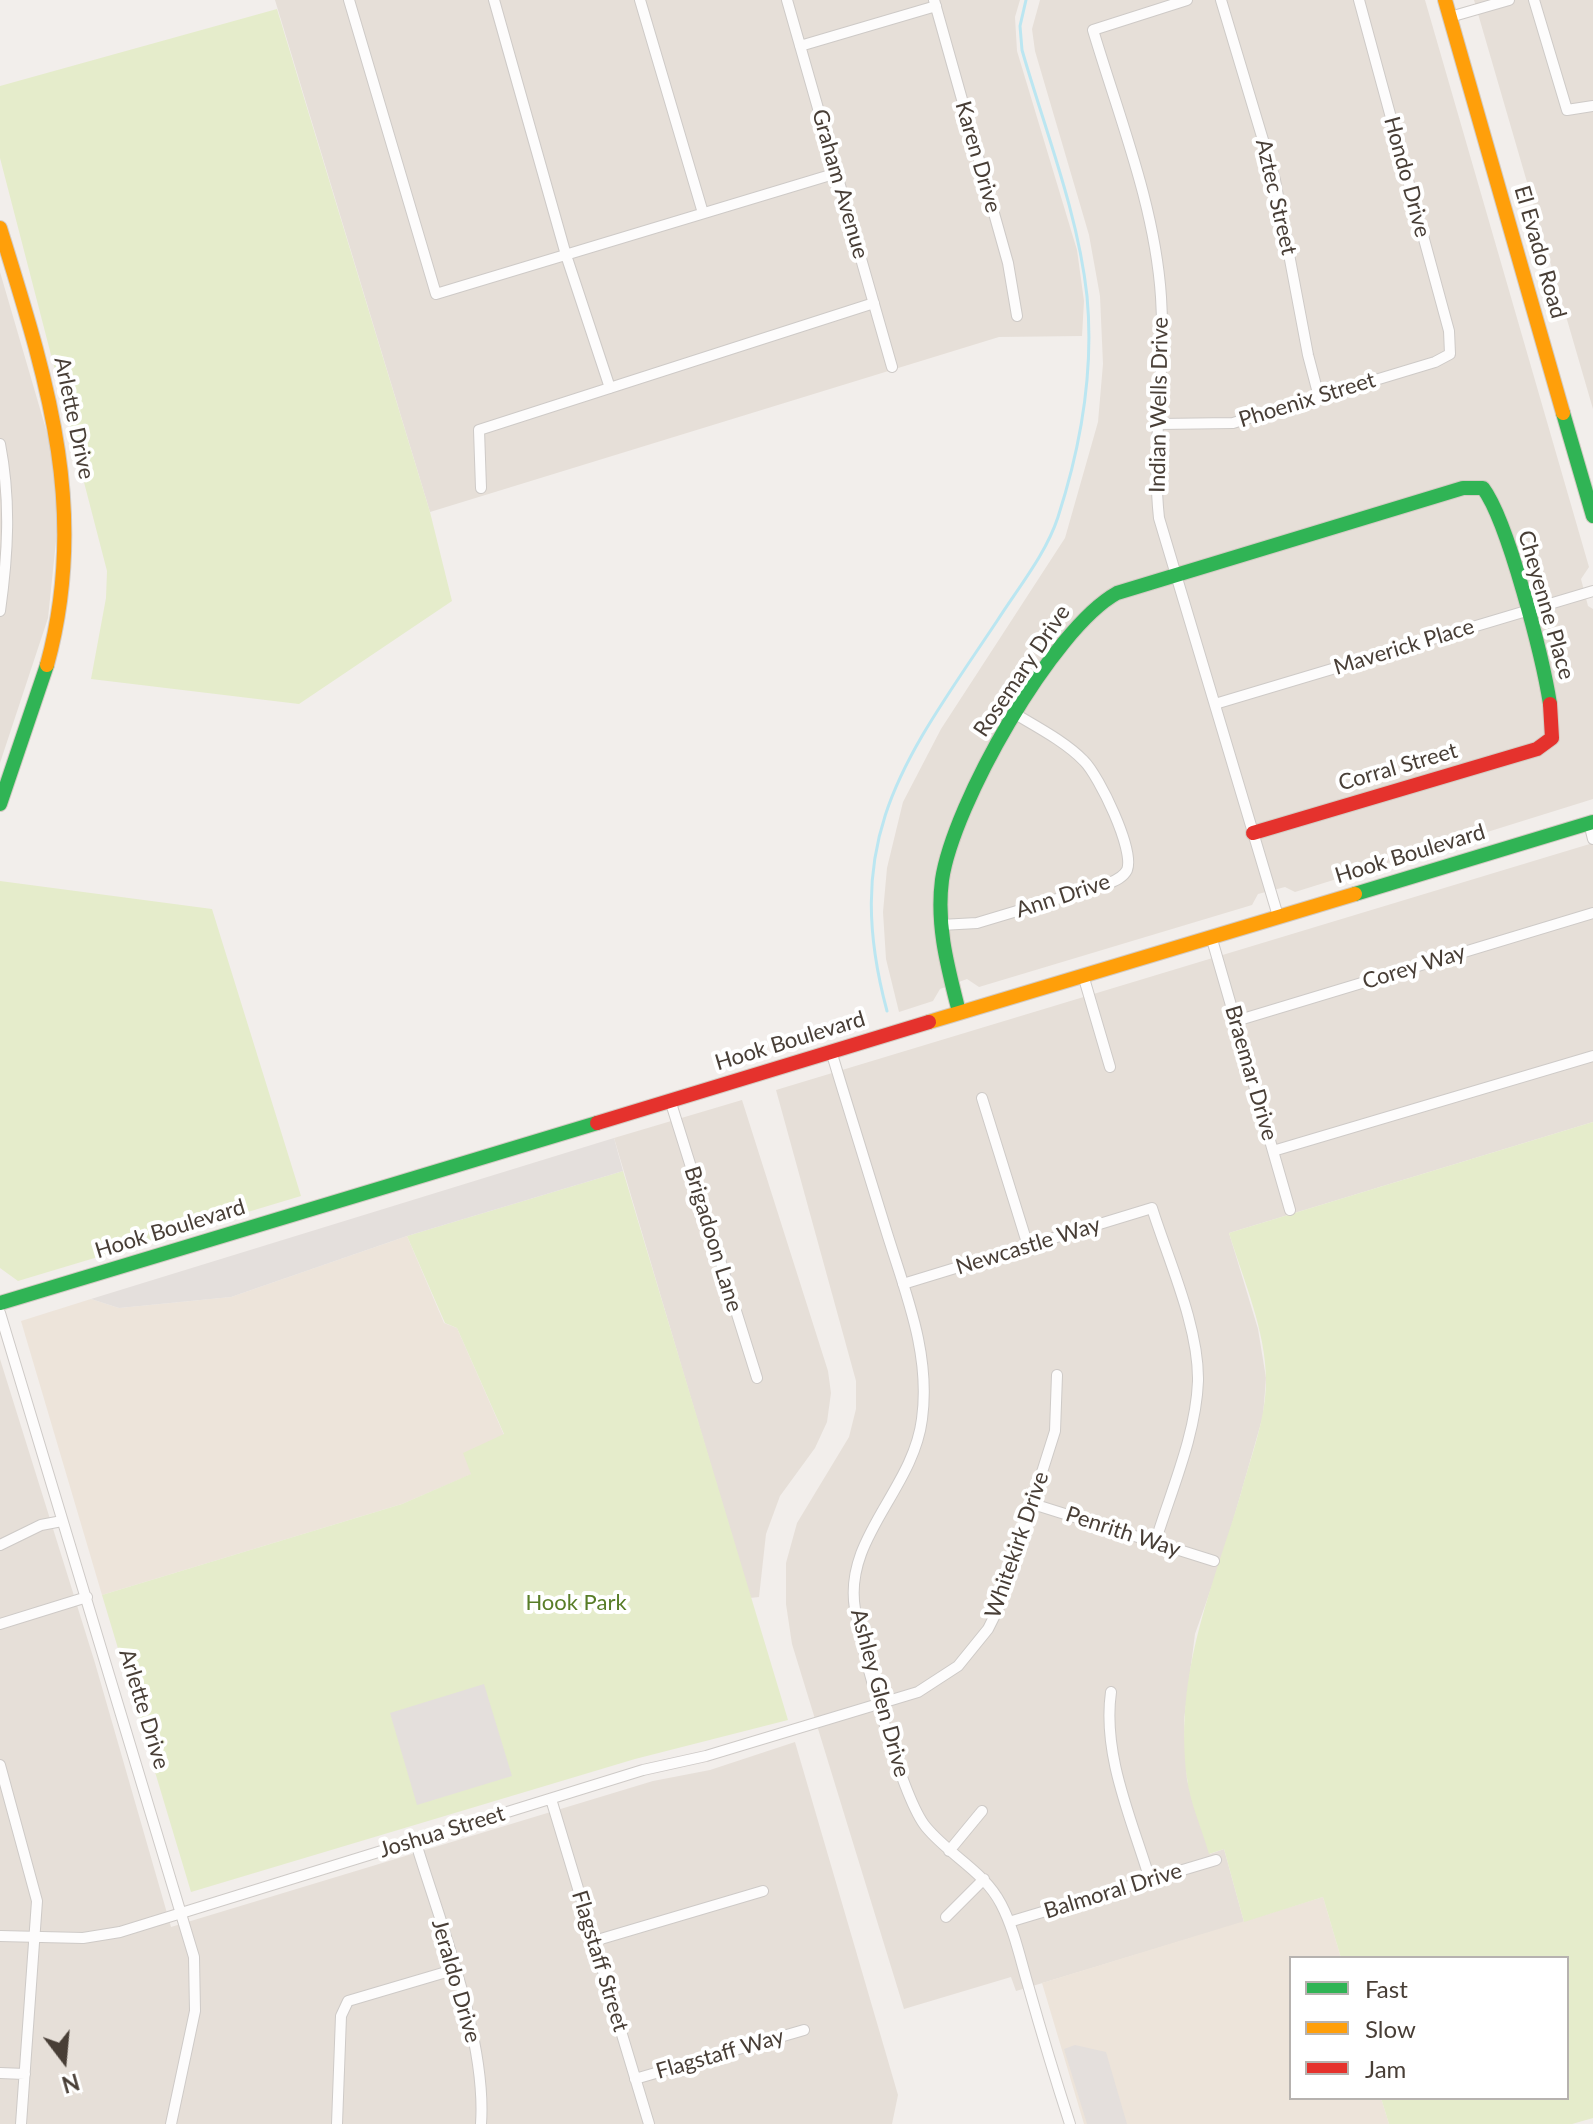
<!DOCTYPE html>
<html>
<head>
<meta charset="utf-8">
<style>
	body { margin:0 }
	#map { position:relative; width:1593px; height:2124px; overflow:hidden; background:#f2eeeb; font-family:Lato,sans-serif }
	canvas { display:block }
	.legend { position:absolute; left:1289px; top:1956px; width:280px; height:144px; box-sizing:border-box; background:#fff; border:2px solid #b6b2af; margin:0; padding:10px 14px; list-style:none; font-size:24px; color:#483e36 }
	.legend li { display:flex; align-items:center; gap:16px; height:40px }
	.legend b { width:40px; border:2px solid #b6b2af }
	.north { position:absolute; left:24px; top:2020px; width:80px; height:80px; -webkit-text-stroke:6px #fff; paint-order:stroke; rotate:164deg; font-size:22px; font-weight:700; line-height:32px; text-align:center; color:#483e36 }
	.north::after { content:''; display:block; margin:auto; width:28px; height:36px; background:#483e36; clip-path:polygon(50% 0,100% 100%,50% 72%,0 100%) }
</style>
</head>
<body>
<div id="map">
<canvas width="1593" height="2124"></canvas>
<ul class="legend">
<li><b style="height:10px;background:#30b455"></b>Fast</li>
<li><b style="height:10px;background:#ff9f0a"></b>Slow</li>
<li><b style="height:10px;background:#e5322d"></b>Jam</li>
</ul>
<div class="north">N</div>
</div>
<script>
const context = document.querySelector('canvas').getContext('2d');
context.lineJoin = 'round';
function paint(path, color) { context.fillStyle = color; context.fill(path, 'evenodd'); }
function strokePath(path, color, width, dash) { context.strokeStyle = color; context.lineWidth = width; context.lineCap = dash ? 'butt' : 'round'; context.setLineDash(dash || []); context.stroke(path); }
function label(font, color, halo, rows, align = 'center') {
  context.font = font + ' Lato,sans-serif'; context.lineWidth = 8; context.setLineDash([]); context.textBaseline = 'middle'; context.strokeStyle = halo; context.fillStyle = color; for (const [text, x, y, turn = 0] of rows) {
    context.save(); context.translate(x, y); context.rotate((+turn || 0) * Math.PI / 180); context.textAlign = isNaN(turn) ? turn : align; if (halo) context.strokeText(text, 0, 0); context.fillText(text, 0, 0); context.restore();
  }
}
paint(new Path2D(`
	M275,0h745l-5,17 2,34 60,199 7,51 -2,35 -83,1 -569,175z
	M1040,0h385l164,567 -8,12 7,27 5,3v190l-298,93 -10,-5 -27,7 -6,11 -273,82 -12,-8 -27,10 -7,12 -34,11 -13,-53 -3,-47 4,-44 16,-66 38,-73 124,-191 33,-116 5,-58 -3,-68 -11,-61 -54,-184 -3,-22z
	M1474,0h119v409z
	M0,272l50,171 8,79 -10,96 -48,145z
	M1593,843v279l-364,111 29,96 8,49 -3,38 -38,133 -30,85 -11,86 3,60 23,74 14,-5 20,73 -228,69 -5,-14 -107,32 -112,-365 -6,-40v-41l11,-40 52,-86 7,-28v-28l-80,-291z
	M742,1100l86,271 3,22 -4,29 -12,26 -35,48 -14,38 -7,63 -9,1 -136,-460z
	M0,1359l95,304 76,264 482,-146 57,-11 85,-28 103,353 -6,29h-892z`), '#e6dfd8');
paint(new Path2D(`
	M407,1236l37,87 13,5 47,107 -32,39 -70,30 -300,91 -81,-274 70,-22 28,9 112,-11z
	M1323,1897l18,61h-50v140h90l8,26h-305l-42,-141z`), '#ede4da');
paint(new Path2D(`
	M277,9l153,503 22,89 -153,103 -208,-25 15,-81 1,-27 -107,-413v-72z
	M0,881l212,28 89,287 -283,85 -18,-13z
	M1593,1122v996l-21,6h-183l-8,-26h186v-140h-226l-18,-61 -79,25 -20,-73 -15,5c-7,-25 -19,-51 -22,-76 -13,-106 25,-187 54,-285 10,-37 25,-74 25,-113 0,-49 -23,-101 -37,-147z
	M623,1171l165,549 -153,39 -444,133 -89,-297 300,-91 69,-30 -8,-21 41,-19 -47,-106 -12,-5 -38,-87z`), '#e5eccb');
paint(new Path2D(`
	M614,1138l9,33 -216,65 -176,61 -112,11 -28,-9z
	M484,1684l28,92 -95,29 -27,-92z
	M1075,2045l31,7 21,72h-40l-23,-75z`), '#e4dfdc');
strokePath(new Path2D(`
	M887,1011c-47,-175 18,-252 110,-390 21,-33 49,-67 61,-104 23,-71 36,-147 29,-221 -9,-83 -42,-166 -65,-246l-2,-24 6,-26`), '#bbe6f1', 3);
const street = new Path2D(`
	M349,0l87,294 401,-121
	M494,0l72,255 44,133
	M640,0l63,213
	M787,0l105,367
	M934,0l74,263 9,53
	M1187,0l-94,30c26,87 62,176 68,267 5,76 -10,148 -2,221l119,398
	M1221,0l54,180 33,175 11,42
	M1534,0l33,110 26,-4
	M1450,17l59,-17
	M800,46l136,-40
	M1160,424l73,-1 202,-61 15,-8 -1,-23 -90,-331
	M0,444c11,57 8,110 0,167
	M481,488l-2,-58 395,-127
	M1215,704l378,-113
	M1589,823l4,16
	M941,925l36,-2 130,-39c7,-3 16,-6 20,-14 8,-20 -28,-94 -43,-109 -17,-18 -45,-33 -67,-46
	M1211,936l79,274
	M1083,975l27,92
	M1236,1021l357,-108
	M831,1051c18,60 37,120 55,179 19,62 45,123 36,189 -9,71 -79,119 -67,190 7,42 47,189 71,218 24,29 58,44 75,77 13,25 19,54 27,81 13,46 27,93 42,139
	M982,1098l46,148
	M670,1100l87,278
	M1273,1151l320,-95
	M903,1284l249,-76c16,51 47,119 46,173 -2,54 -27,110 -43,162
	M0,1313l194,644 1,54 -24,113
	M1033,1504l181,57
	M0,1545l41,-20 21,-4
	M0,1624l87,-27
	M1111,1692c-9,63 21,128 39,188
	M0,1765l37,136 -16,223
	M551,1799l98,325
	M415,1840c25,83 72,200 66,284
	M949,1851l33,-40
	M946,1917l38,-38
	M1009,1922l207,-62
	M0,1936l83,2 37,-6 523,-162 63,-14 212,-64 40,-26 30,-37 12,-24 55,-174 2,-56
	M594,1941l169,-50
	M0,2073l25,1
	M635,2079l169,-49
	M337,2124l4,-108 7,-15 105,-31`);
const fast = new Path2D(`
	M1563,413l30,103
	M0,804l47,-139
	M1355,894l238,-72
	M959,1012c-11,-44 -23,-86 -17,-132 11,-75 110,-251 175,-287l346,-105h20c25,33 60,171 67,216
	M0,1303l597,-180`);
const slow = new Path2D(`
	M1445,0l118,413
	M0,228c46,149 90,281 47,437
	M929,1022l426,-128`);
const jam = new Path2D(`
	M1253,833l284,-84 15,-11 -2,-34
	M597,1123l332,-101`);
strokePath(street, '#cecac7', 12);
strokePath(fast, '#d3cbc3', 16);
strokePath(slow, '#d3cbc3', 16);
strokePath(jam, '#d3cbc3', 16);
strokePath(street, '#fdfcfc', 10);
strokePath(fast, '#30b455', 14);
strokePath(slow, '#ff9f0a', 14);
strokePath(jam, '#e5322d', 14);
label('22px', '#483e36', '#fff', [
	["Karen Drive",978,157,74],
	["Hondo Drive",1407,177,75],
	["Graham Avenue",840,184,74],
	["Aztec Street",1276,197,77],
	["El Evado Road",1540,252,74],
	["Phoenix Street",1307,400,-17],
	["Indian Wells Drive",1159,405,-89],
	["Arlette Drive",74,418,78],
	["Cheyenne Place",1546,605,74],
	["Maverick Place",1404,647,-17],
	["Rosemary Drive",1022,671,-56],
	["Corral Street",1398,767,-16],
	["Hook Boulevard",1410,854,-17],
	["Ann Drive",1063,896,-18],
	["Corey Way",1414,967,-17],
	["Hook Boulevard",790,1041,-17],
	["Braemar Drive",1251,1073,74],
	["Hook Boulevard",170,1229,-17],
	["Brigadoon Lane",713,1239,73],
	["Newcastle Way",1028,1246,-17],
	["Penrith Way",1123,1532,18],
	["Whitekirk Drive",1017,1545,-71],
	["Ashley Glen Drive",880,1693,75],
	["Arlette Drive",144,1709,73],
	["Joshua Street",442,1832,-17],
	["Balmoral Drive",1113,1891,-17],
	["Flagstaff Street",600,1961,73],
	["Jeraldo Drive",456,1981,74],
	["Flagstaff Way",720,2054,-16]
]);
label('22px', '#587d27', '#fff', [
	["Hook Park",576,1603]
]);
</script>
</body>
</html>
